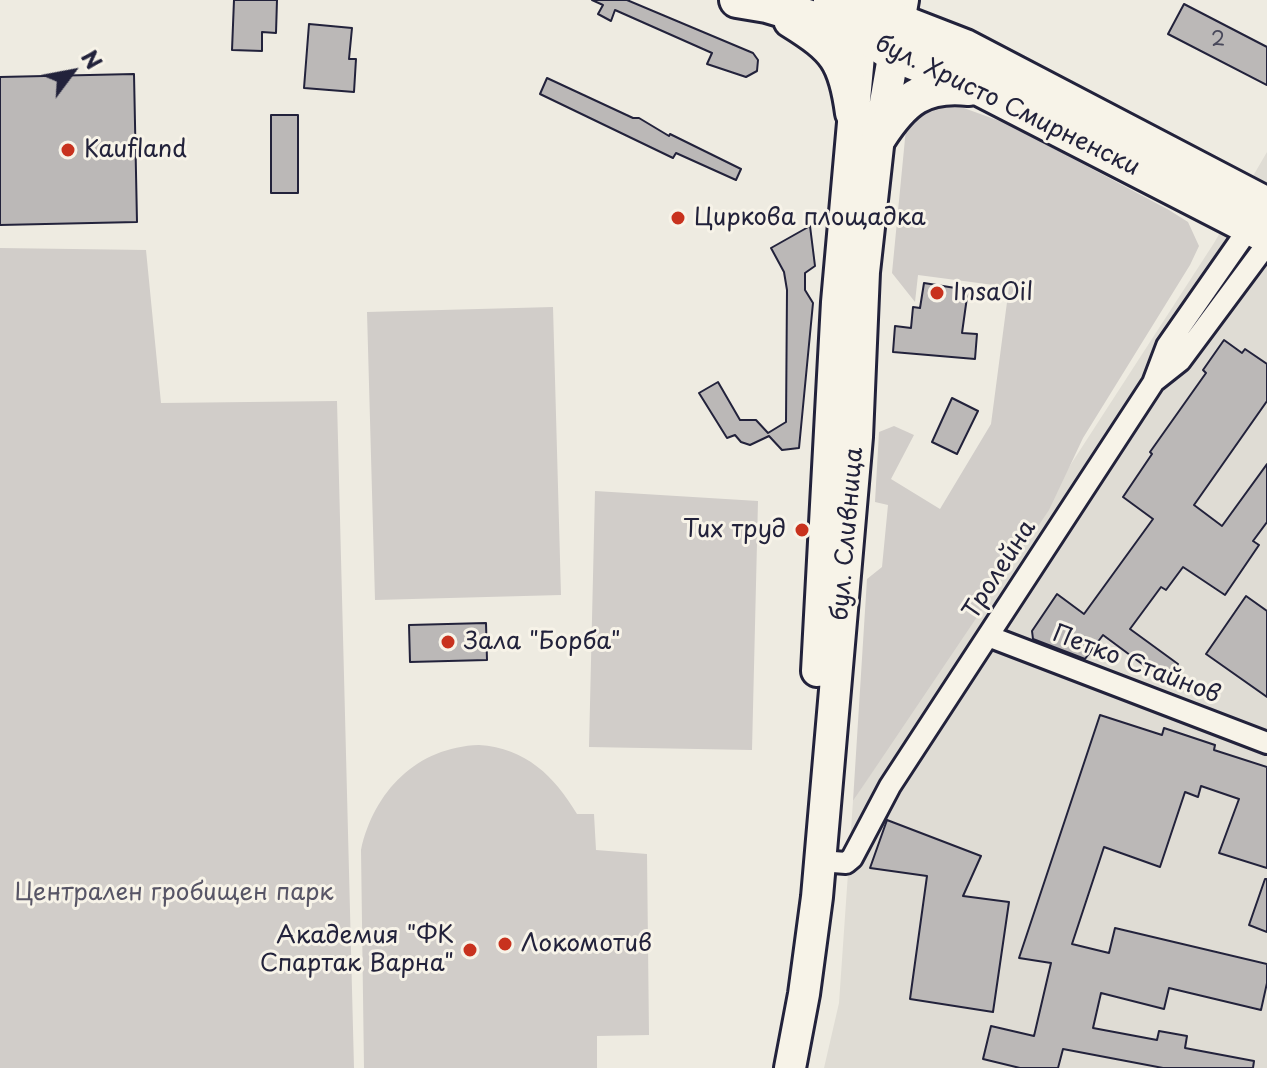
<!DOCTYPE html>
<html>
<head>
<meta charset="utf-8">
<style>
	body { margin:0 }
	#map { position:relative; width:1267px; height:1068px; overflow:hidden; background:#eeebe1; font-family:"Playpen Sans",sans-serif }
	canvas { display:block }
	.north { position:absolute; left:32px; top:32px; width:80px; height:80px; -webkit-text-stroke:6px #f7f3e8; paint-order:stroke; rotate:58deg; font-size:22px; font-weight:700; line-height:32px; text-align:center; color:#22223b }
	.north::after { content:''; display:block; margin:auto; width:28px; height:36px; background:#22223b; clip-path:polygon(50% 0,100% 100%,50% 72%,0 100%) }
</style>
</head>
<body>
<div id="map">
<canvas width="1267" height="1068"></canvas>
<div class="north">N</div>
</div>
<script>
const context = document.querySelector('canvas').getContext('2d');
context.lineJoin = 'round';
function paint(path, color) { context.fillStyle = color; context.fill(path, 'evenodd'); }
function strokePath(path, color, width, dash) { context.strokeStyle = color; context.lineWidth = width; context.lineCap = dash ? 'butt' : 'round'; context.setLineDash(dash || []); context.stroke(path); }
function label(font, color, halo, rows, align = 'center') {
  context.font = font + ' "Playpen Sans",sans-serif'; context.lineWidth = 6; context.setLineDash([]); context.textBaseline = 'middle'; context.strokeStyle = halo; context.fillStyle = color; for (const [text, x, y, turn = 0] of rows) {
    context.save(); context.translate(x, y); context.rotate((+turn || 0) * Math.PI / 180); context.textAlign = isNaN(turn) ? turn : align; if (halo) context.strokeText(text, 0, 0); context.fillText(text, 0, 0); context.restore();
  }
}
paint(new Path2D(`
	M1267,152v916h-443l15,-65 14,-202 361,-558z`), '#dfdcd4');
paint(new Path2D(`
	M950,103l58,21 161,86 19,12 11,24 -9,19 -107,173 -34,72 -196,291 14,-222 15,-12 6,-62 -13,-3 4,-70 15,-6 20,9 -23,44 49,30 51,-85 18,-137 -91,-12 -3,27 -23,-29 15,-155 13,-12z
	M0,248l146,2 15,153 176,-2 17,667h-354z
	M553,307l8,288 -186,5 -8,-288z
	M595,491l163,10 -6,249 -163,-3z
	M479,745c47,3 75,31 98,69h17l2,36 51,4 2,181 -52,1v32h-233l-3,-218c13,-59 56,-103 118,-105z`), '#d1cdc9');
const building = new Path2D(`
	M234,0h43l-1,33 -14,-1v19l-30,-1z
	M592,0h35l126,53 5,7 -1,11 -11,6 -39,-13 5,-11 -97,-43 -4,11 -13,-7 5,-9z
	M1184,4l83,43v38l-99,-51z
	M309,24l43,4 -3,31h7l-2,33 -50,-4z
	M134,74l3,148 -137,3v-148z
	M547,78l86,40h6l30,18 1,-2 71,35 -5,11 -60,-27 -3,5 -133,-64z
	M271,115h27v78h-27z
	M810,226l5,40 -10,7v17l8,13 -14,145 -17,2 -13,-14 -19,9 -9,-3 -6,-7 -8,3 -28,-45 19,-11 22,38h16l12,13 18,-11 1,-132 -3,-18 -13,-24z
	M924,283l44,7 -6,43 15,1 -2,25 -82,-7 2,-26 16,2 2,-21 7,1z
	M1224,340l18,13 3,-4 22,15v37l-73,104 28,21 45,-62v58l-14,19 6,4 -34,50 -42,-28 -17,23 -5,-3 -31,42 48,35 -13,17 -62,-46 -18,24 -52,-20 -1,-8 25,-37 27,20 69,-95 -30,-22 29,-43 -2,-2 56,-79 -3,-3z
	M952,398l26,13 -21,43 -25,-12z
	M1246,596l21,15v86l-61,-43z
	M486,623l1,37 -77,2 -1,-37z
	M1100,715l62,20 2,-7 51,17 -1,5 53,17v101l-48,-15 20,-54 -38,-13 -3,11 -13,-5 -25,75 -56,-20 -32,97 37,9 6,-25 152,36v19l-6,27 -92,-22 -5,21 -63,-16 -8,35 64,12 2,-9 28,5 -2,12 69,13 -1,7h-90l-100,-19 -5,19h-38l-37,-9 8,-33 43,10 17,-73 -32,-5z
	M887,820l94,36 -18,40 46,6 -16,110 -83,-13 17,-123 -57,-8z
	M1265,879h2v53l-18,-7z`);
paint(building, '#bbb8b7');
strokePath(building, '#22223b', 2);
const street = new Path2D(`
	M1156,380l24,-19 87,-117
	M988,636l279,107
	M820,861l26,2 6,-5 38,-72 263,-403 14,-37 87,-125`);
const secondary = new Path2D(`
	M817,671l20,-369 24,-269 5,-19
	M790,1068l14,-74 13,-97 40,-460 7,-165 15,-135 24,-137`);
const primary = new Path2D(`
	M737,0l30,5 94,28 32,21 88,35 286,147
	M831,0l36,9 98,38 302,158
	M791,20c45,28 55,40 62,93
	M879,137c24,-37 44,-54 90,-49`);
strokePath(street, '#22223b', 26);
strokePath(secondary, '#22223b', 36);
strokePath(primary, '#22223b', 40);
strokePath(street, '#f7f3e8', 20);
strokePath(secondary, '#f7f3e8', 30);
strokePath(primary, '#f7f3e8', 34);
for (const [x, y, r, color] of [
	[68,150,8,"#c8321e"],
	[678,218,8,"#c8321e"],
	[937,293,8,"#c8321e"],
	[802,530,8,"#c8321e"],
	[448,642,8,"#c8321e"],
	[505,944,8,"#c8321e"],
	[470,950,8,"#c8321e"]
]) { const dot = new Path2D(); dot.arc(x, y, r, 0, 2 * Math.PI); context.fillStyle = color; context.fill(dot); strokePath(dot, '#f7f3e8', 3); }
label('20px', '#48485a', null, [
	["2",1218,40]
]);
label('24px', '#22223b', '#f7f3e8', [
	["бул. Христо Смирненски",1007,106,26],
	["бул. Сливница",848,534,-85],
	["Тролейна",1000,570,-57],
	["Петко Стайнов",1136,665,21]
]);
label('24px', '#22223b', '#f7f3e8', [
	["Kaufland",84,150],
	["Циркова площадка",694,218],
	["InsaOil",953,293],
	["Тих труд",786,530,"right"],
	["Зала \"Борба\"",464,642],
	["Академия \"ФК",454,936,"right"],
	["Спартак Варна\"",454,964,"right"],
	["Локомотив",521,944]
], 'left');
label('24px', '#575566', '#f7f3e8', [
	["Централен гробищен парк",174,893]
]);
</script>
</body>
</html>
